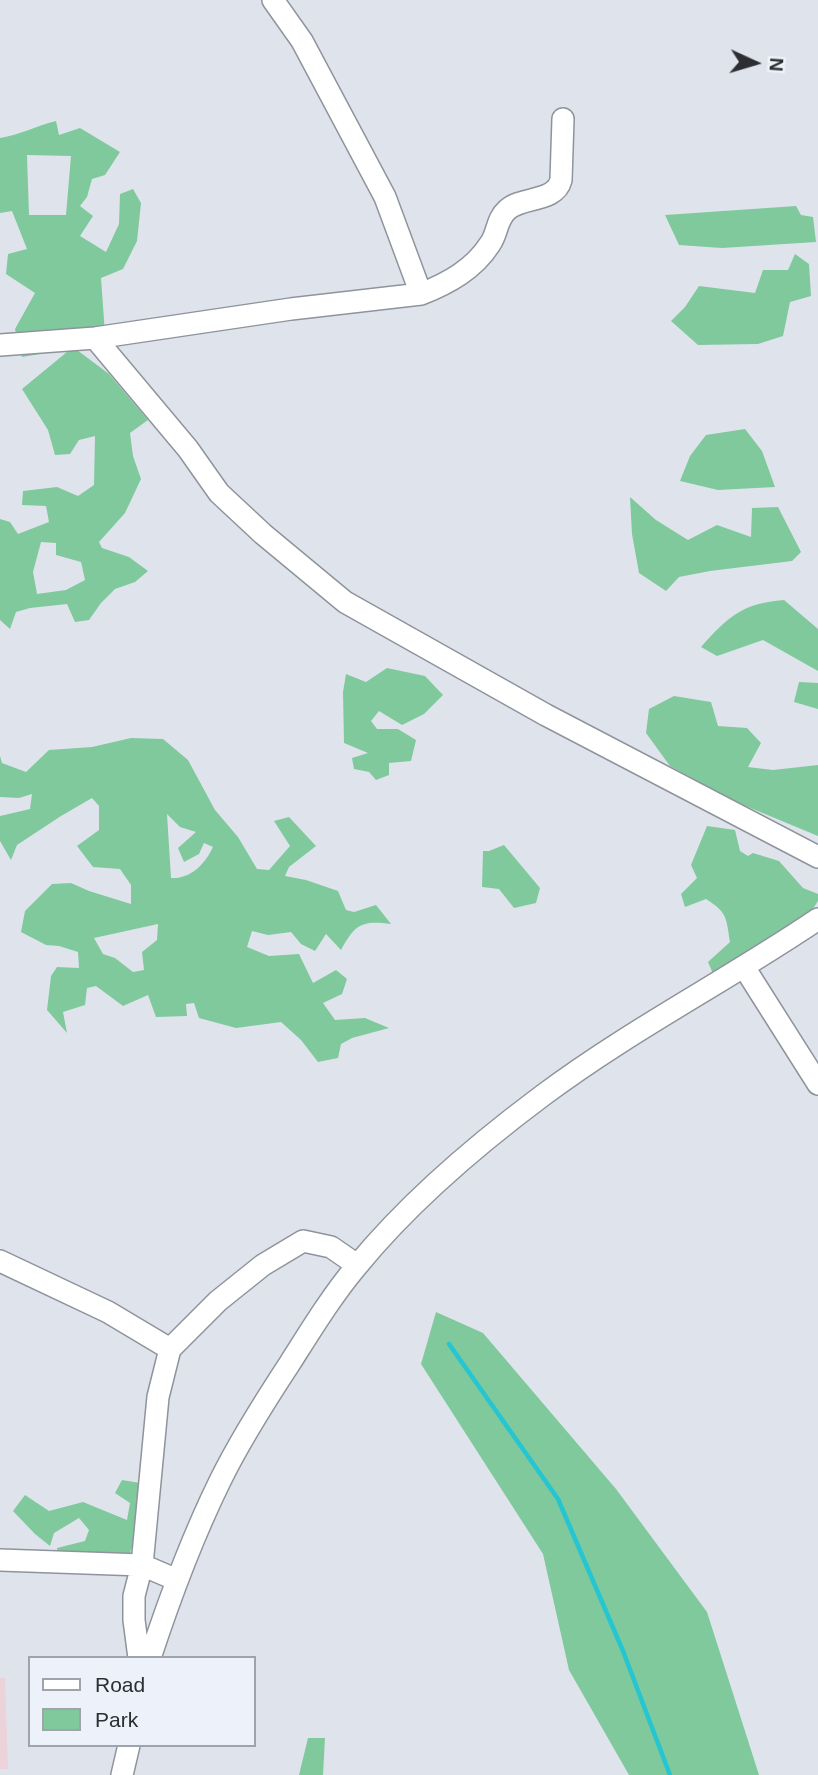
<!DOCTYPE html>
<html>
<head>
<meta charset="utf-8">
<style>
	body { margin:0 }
	#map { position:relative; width:818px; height:1775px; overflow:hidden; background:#dfe4ec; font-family:Arial,sans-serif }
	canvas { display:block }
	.legend { position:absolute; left:28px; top:1656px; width:228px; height:91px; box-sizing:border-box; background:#ecf1fa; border:2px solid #9fa3aa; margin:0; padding:9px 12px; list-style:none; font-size:21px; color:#2c2e31 }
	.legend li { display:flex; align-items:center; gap:14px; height:35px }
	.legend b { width:35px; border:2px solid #9fa3aa }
	.north { position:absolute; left:720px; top:28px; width:70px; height:70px; -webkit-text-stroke:5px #ecf1fa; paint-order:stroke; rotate:94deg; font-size:19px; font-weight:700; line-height:28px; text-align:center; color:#2c2e31 }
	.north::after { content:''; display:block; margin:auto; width:24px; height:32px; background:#2c2e31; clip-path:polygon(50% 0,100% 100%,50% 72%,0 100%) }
</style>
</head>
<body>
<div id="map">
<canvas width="818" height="1775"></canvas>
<ul class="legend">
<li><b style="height:9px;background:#fff"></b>Road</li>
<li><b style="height:19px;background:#7fc99d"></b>Park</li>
</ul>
<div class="north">N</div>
</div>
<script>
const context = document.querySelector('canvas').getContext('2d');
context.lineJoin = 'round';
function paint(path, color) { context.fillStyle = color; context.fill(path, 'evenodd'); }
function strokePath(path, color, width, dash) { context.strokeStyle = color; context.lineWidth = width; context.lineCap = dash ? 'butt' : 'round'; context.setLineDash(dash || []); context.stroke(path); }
paint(new Path2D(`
	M0,1678h5l3,91h-8z`), '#ecd2d9');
paint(new Path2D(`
	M56,121l3,14 21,-7 40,24 -15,23 -13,4 -5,18 -7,9 13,10 -13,20 26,16 13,-28 1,-30 13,-5 8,14 -4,38 -14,28 -22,9 4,56 -41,2 -18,17 -24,4 -7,-28 20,-36 -29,-19 2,-20 19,-5 -15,-38 -12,2v-75c20,-3 36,-12 56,-17zM27,155l44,1 -5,59h-37z
	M796,206l5,9 12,2 3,25 -94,6 -43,-3 -14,-30z
	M795,254l14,10 2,32 -21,6 -7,34 -25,8 -60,1 -27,-24 14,-14 14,-21 56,7 8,-23h25z
	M73,347l36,27 39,46 -18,13 3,23 8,23 -16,34 -26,29 3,6 27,9 19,14 -13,11 -20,7 -14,14 -12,17 -14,2 -8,-18 -37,4 -14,4 -6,17 -10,-9v-101l10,3 8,12 31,-12 -3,-16 -24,-1 1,-14 34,-4 21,9 16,-11 1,-49 -16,4 -9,14 -15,1 -7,-25 -26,-41zM41,542l15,1v12l25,7 4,18 -19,10 -29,4 -4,-22z
	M745,429l17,22 13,36 -57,3 -38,-9 10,-25 16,-21z
	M630,497l26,23 32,20 29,-15 34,12 1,-29 26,-1 23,45 -9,9 -82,10 -31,6 -13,14 -27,-18 -7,-39z
	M784,600l34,29v42l-55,-31 -46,16 -16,-9c27,-30 41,-44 83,-47z
	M387,668l38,8 18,19 -19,19 -22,11 -23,-14 -8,10 6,8h21l18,11 -5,21 -22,2v12l-13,5 -7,-8 -15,-3 -2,-11 16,-5 -24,-10 -1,-51 3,-18 20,8z
	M799,682l19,1v26l-24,-7z
	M674,696l37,6 7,24 29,2 14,15 -13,24 25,3 45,-5v71l-82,-34 -66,-36 -24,-33 3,-24z
	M131,738l32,1 25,21 27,50 23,27 19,32 12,1 21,-24 -16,-25 15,-4 27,29 -27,21 -4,9 21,4 32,11 8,19 8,2 22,-7 15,19c-30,-4 -36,1 -50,26l-15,-16 -11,17 -14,-7 -10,-12 -23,3 -16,-4 -5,16 22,9 30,-2 14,29 23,-13 11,9 -5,15 -19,9 12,17 30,-2 24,10 -37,10 -11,6 -3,14 -20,4 -17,-22 -20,-18 -45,6 -37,-10 -5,-15 -8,1 1,12 -31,1 -8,-22 -25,11 -27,-20 -9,2 -2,17 -22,7 4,21 -20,-23 4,-34 6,-9 22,1 -1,-16 -19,-6 -13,-1 -25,-13 4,-21 27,-27 19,-1 18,8 42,13v-19l-11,-16 -27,-2 -16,-21 22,-16v-24l-7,-8 -31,18 -44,29 -6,15 -11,-19v-25l30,-7 2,-15 -13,4 -19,-1v-41l2,7 24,9 23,-22 43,-3zM167,814l13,13 16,5 -18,16 6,14 15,-8 5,-11 9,4c-8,17 -22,32 -42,31zM158,924l-1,16 -15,12 2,18 -11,2 -18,-14 -12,-4 -9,-16z
	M707,826l28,4 5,21 8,5 5,-3 26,8 24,27 15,6v7l-13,20 -89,60 -8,-19 22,-20c-4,-24 -2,-29 -24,-43l-21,8 -4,-13 16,-16 -6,-13z
	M504,845l36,43 -4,15 -22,5 -15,-19 -17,-2 1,-36h6z
	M436,1312l47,21 133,156 91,123 52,163h-130l-60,-105 -26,-116 -122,-190z
	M122,1480l18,3 -1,44 -9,26 -25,5h-47l-1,-10 28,-7 4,-11 -10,-12 -25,15 -4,13 -15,-12 -22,-23 12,-16 24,16 34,-9 44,18 3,-17 -15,-10z
	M308,1738h17l-2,37h-24z`), '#7fc99d');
strokePath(new Path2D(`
	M449,1344l109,155 65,152 47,124`), '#25c6d2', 4.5);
const minor = new Path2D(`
	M273,0l29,41 83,156 36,97
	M95,338l93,111 31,44 44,41 82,68 201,113 272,142
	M0,345l95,-7 196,-29 130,-15c28,-11 53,-25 69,-50 8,-11 6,-24 17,-34 15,-14 48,-7 54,-30l2,-61
	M744,967l74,117
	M0,1261l108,51 62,37
	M0,1560l142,5 35,15
	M139,1658l-5,-38v-24l8,-31 16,-168 12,-48 48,-48 45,-36 40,-24 28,6 26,18
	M150,1658c20,-61 42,-120 70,-177 20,-41 45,-80 70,-118 21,-33 41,-66 66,-96 53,-65 119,-121 186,-171 88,-66 186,-116 276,-177
	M122,1775l7,-30`);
strokePath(minor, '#8f949c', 24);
strokePath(minor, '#fff', 21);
</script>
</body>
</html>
